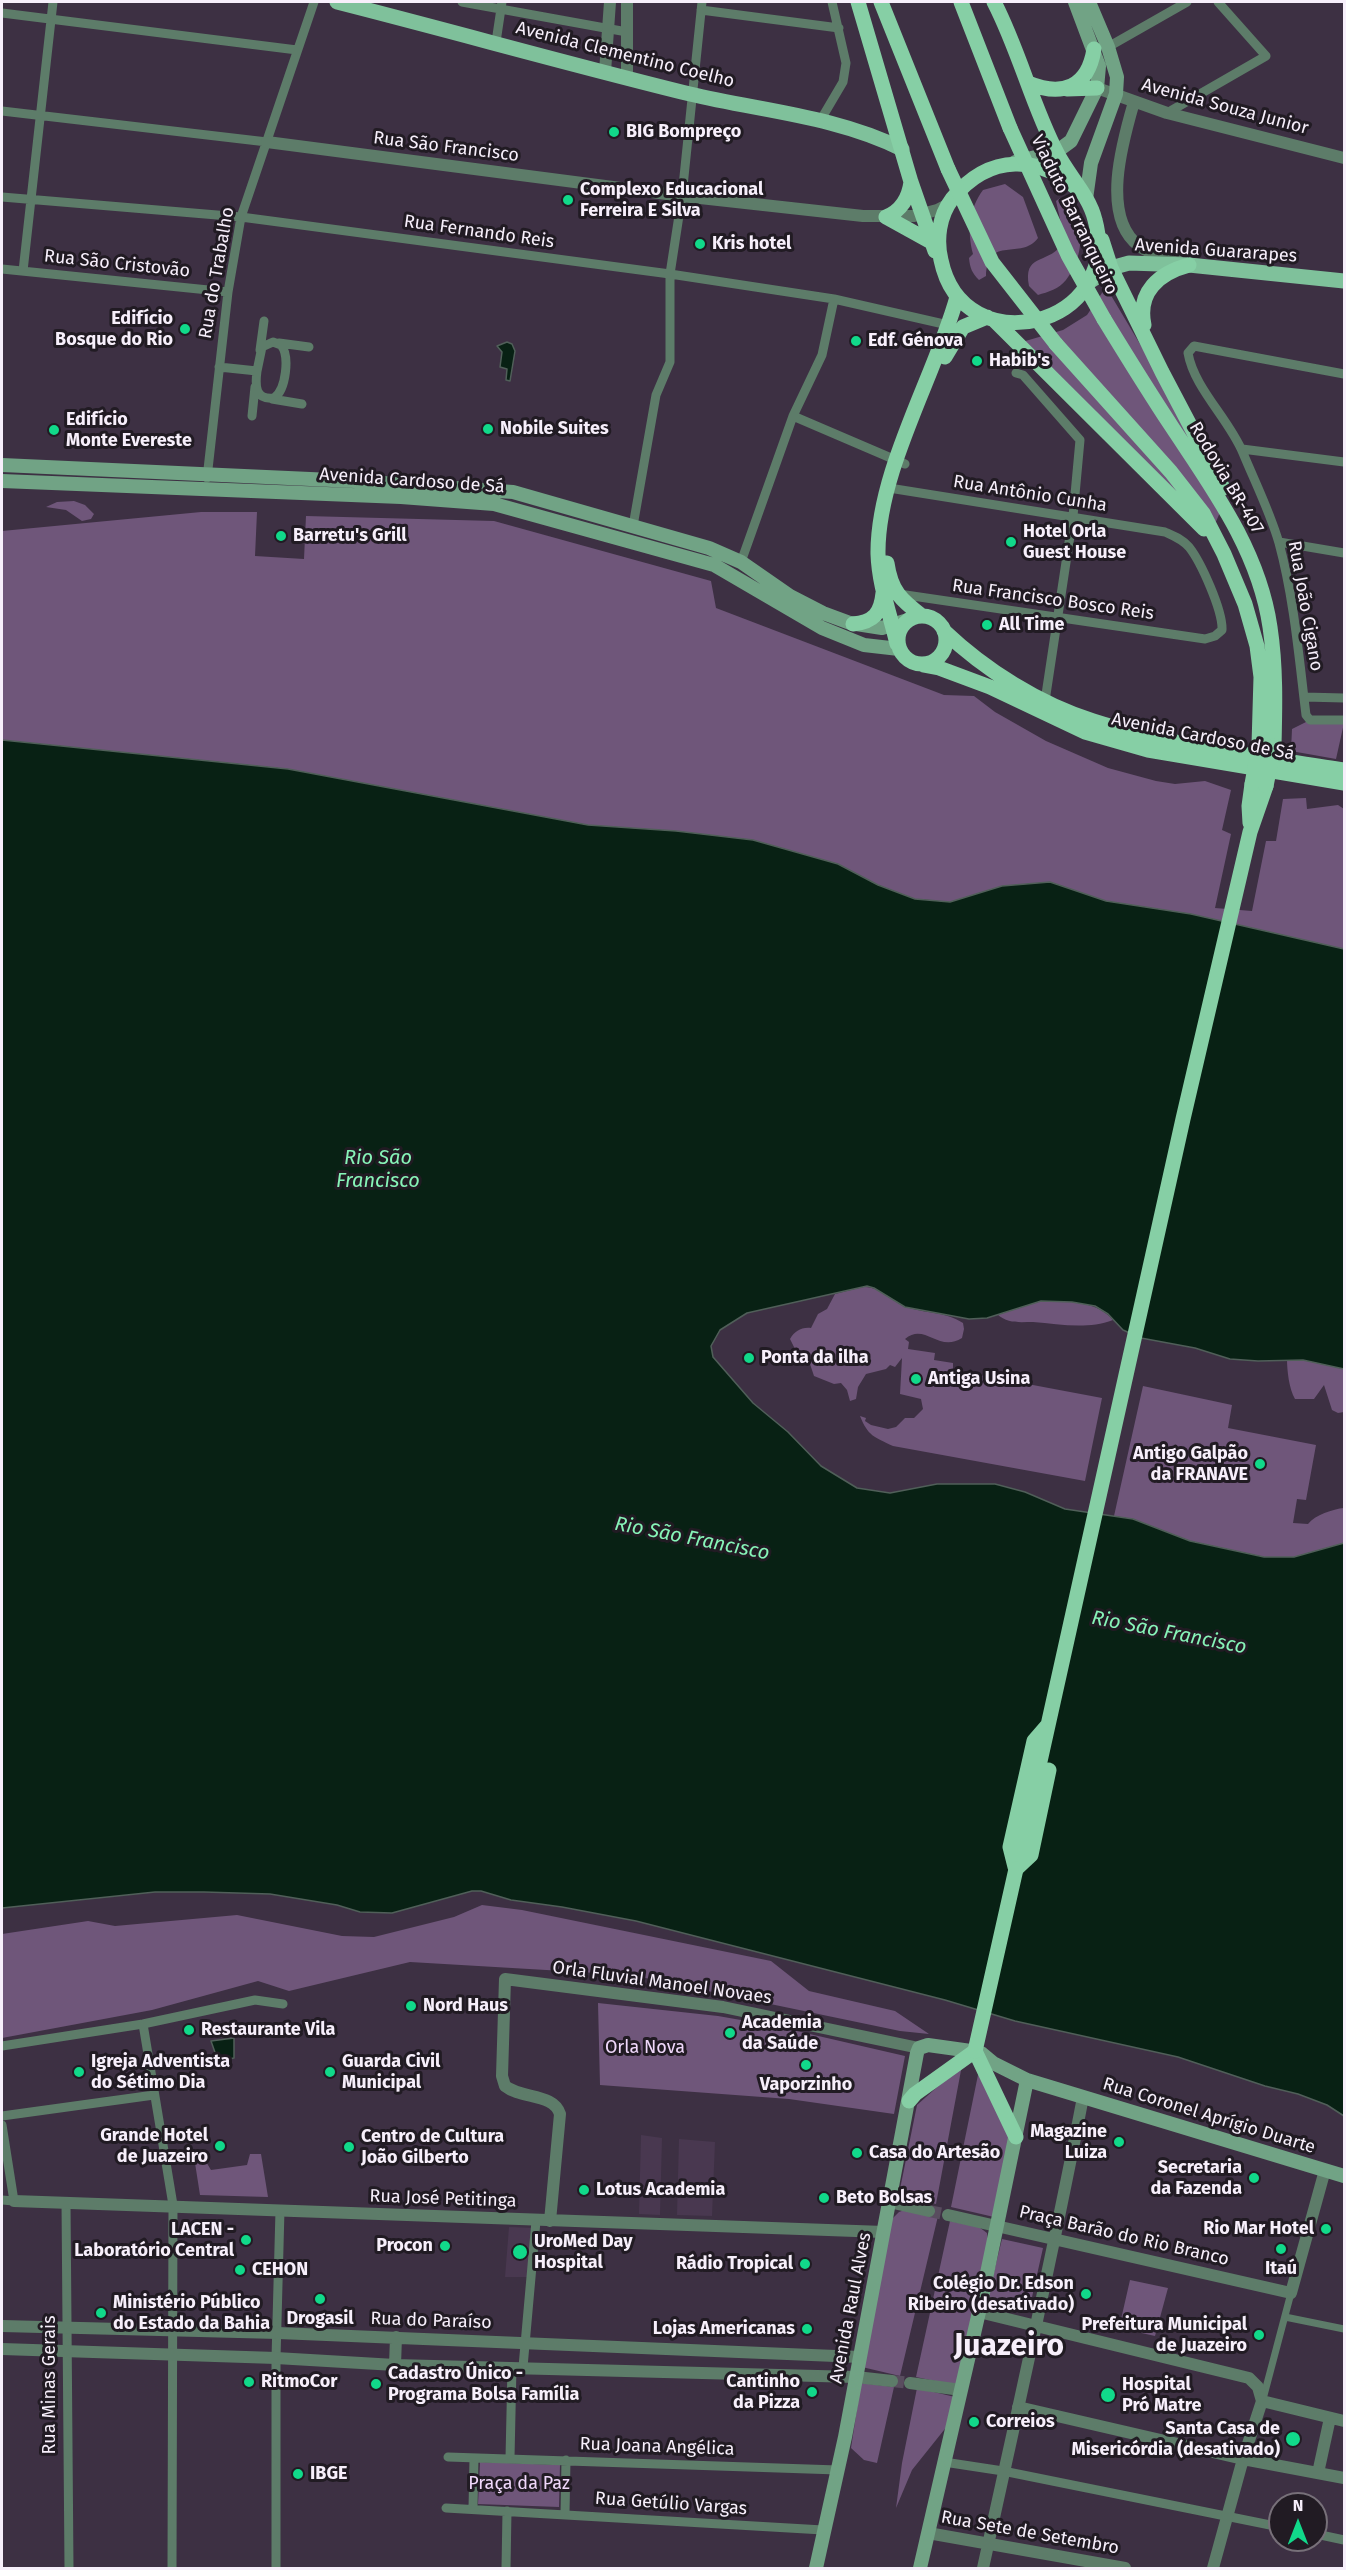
<!DOCTYPE html>
<html>
<head>
<meta charset="utf-8">
<style>
	body { margin:0 }
	#map { position:relative; width:1346px; height:2570px; overflow:hidden; background:#3d3043; font-family:"Fira Sans",sans-serif }
	canvas { display:block }
	.frame { position:absolute; inset:0; border:3px solid #f7effb; pointer-events:none }
	.north { position:absolute; left:1268px; top:2492px; width:60px; height:60px; box-sizing:border-box; background:#211b23; border:2px solid #777079; border-radius:50%; rotate:0deg; font-size:16px; font-weight:700; line-height:24px; text-align:center; color:#f7effb }
	.north::after { content:''; display:block; margin:auto; width:21px; height:27px; background:#11d98a; clip-path:polygon(50% 0,100% 100%,50% 72%,0 100%) }
</style>
</head>
<body>
<div id="map">
<canvas width="1346" height="2570"></canvas>
<div class="frame"></div>
<div class="north">N</div>
</div>
<script>
const context = document.querySelector('canvas').getContext('2d');
context.lineJoin = 'round';
function paint(path, color) { context.fillStyle = color; context.fill(path, 'evenodd'); }
function strokePath(path, color, width, dash) { context.strokeStyle = color; context.lineWidth = width; context.lineCap = dash ? 'butt' : 'round'; context.setLineDash(dash || []); context.stroke(path); }
function label(font, color, halo, rows, align = 'center') {
  context.font = font + ' "Fira Sans",sans-serif'; context.lineWidth = 6; context.setLineDash([]); context.textBaseline = 'middle'; context.strokeStyle = halo; context.fillStyle = color; for (const [text, x, y, turn = 0] of rows) {
    context.save(); context.translate(x, y); context.rotate((+turn || 0) * Math.PI / 180); context.textAlign = isNaN(turn) ? turn : align; if (halo) context.strokeText(text, 0, 0); context.fillText(text, 0, 0); context.restore();
  }
}
paint(new Path2D(`
	M641,2135l21,3 -2,77 -21,-1z
	M679,2139l36,3 -3,74 -35,-1z
	M509,2227l26,1 -6,49h-24z`), '#493850');
paint(new Path2D(`
	M1005,184l18,13 15,41c-17,23 -50,-4 -52,38l-7,4c-7,-7 -9,-12 -10,-22l4,-4c-6,-23 -4,-45 10,-64z
	M1060,198c7,1 10,6 13,12 12,23 9,49 -7,70 -7,9 -18,12 -28,15l-9,-9c-6,-32 17,-22 32,-40l1,-18 -6,-27z
	M1106,287l47,79 72,135 -14,32 -189,-191 41,-12 24,-15z
	M74,501l11,4 9,9 -3,5 -9,2 -16,-11 -20,-3 11,-5z
	M201,512h56l-2,44 49,3 2,-43 188,5 217,60 5,27 228,87 30,1 21,16 51,29 62,27 48,13 19,3 30,-3 26,9 -9,40 9,4 -16,74 37,3 14,-70h10l7,-42 23,-1 1,11 31,-4 6,4v207l-413,-116 -16,-1 -37,-14 -590,-116 -286,-29v-209z
	M1306,722l38,1 -8,36 -45,-8 1,-22z
	M863,1287c18,-1 28,15 44,20 19,7 38,4 56,16l1,6 -2,9c-24,15 -37,-16 -57,1l4,3 -1,7 27,4 -1,7 19,3v7l149,28 -17,83 -192,-35c-19,-9 -25,-10 -33,-30l6,2 -1,3 6,4 17,4 8,-2 9,-9h9l9,-9 -2,-10 -21,-5 2,-36 -7,9 -5,-2 -4,4 -20,5 -8,13 -2,12 -6,2 -3,-11 -6,-7 -7,1 -20,-8 -4,-12 -12,-3 -3,-12 -5,-10c5,-8 11,-12 21,-11l7,-14 9,-5 8,-15z
	M1041,1301c24,0 55,-1 72,19 -27,10 -53,4 -80,2 -14,0 -25,2 -36,-8z
	M1287,1359l27,2 30,8v43l-6,1 -6,-3 -8,-25 -10,14h-19c-6,-10 -8,-29 -8,-40z
	M1143,1386l89,19 -4,23 88,17 -10,55 -9,-1 -4,24 15,1c7,-9 25,-15 36,-16v35l-50,14h-30l-74,-16 -57,-22 -19,-3z
	M482,1905l40,5 249,51 38,30 86,20 34,23 -29,-3 -269,-56 -221,-13 -121,29 -31,-10 -106,29 -150,28v-104l86,-13 27,5 122,-11 105,21 32,1 80,-20z
	M598,2003l120,13 57,10 130,30 -11,58 -105,-15 -189,-14z
	M962,2065l-26,139 -37,-10 18,-89z
	M979,2070l32,64 -17,83 -43,-10z
	M250,2154h11l7,43 -68,-2 -5,-32 10,-3 6,10 36,-5z
	M907,2209l31,7 -38,160 -38,-9 29,-147 8,-8z
	M950,2221l29,6 8,6 1,11 -30,142 -42,-9z
	M1002,2239l41,9 -13,58 -42,-9z
	M1130,2280l38,8 -13,48 -36,-8z
	M861,2383l33,4 -17,76 -13,-3 -13,-12z
	M917,2388l38,9 -7,28 -36,45 -16,38 6,-45z
	M480,2462l80,3 -1,42 -81,-3z`), '#6f567a');
const water = new Path2D(`
	M507,342l5,2 3,7 -5,30 -4,-1 1,-11 -7,-2 2,-15 -5,-6z
	M2,740l286,29 300,56 88,6 77,9 85,24 40,21 37,14 35,3 52,-16 48,-4 56,19 85,13 153,35v420l-41,-9 -45,1 -28,-2 -35,-11 -54,-10 -18,-8 -15,-16 -13,-8 -23,-4 -31,-1 -54,17 -18,1 -64,-12 -31,-19 -7,-2 -120,27 -27,17 -9,16 2,11 40,46 35,29 33,34 36,22 33,5 47,-9h58l30,8 40,17 68,10 57,22 74,16h30l50,-14v573l-17,-11 -29,-11 -33,-8 -87,-29 -163,-36 -70,-21 -309,-79 -74,-14 -51,-7 -30,-9h-9l-80,22 -32,-1 -23,-7 -67,-11 -66,-2h-49l-153,16z
	M234,2038v20l-16,3 -7,-20z`);
paint(water, '#082114');
strokePath(water, '#505f59', 1.5);
strokePath(new Path2D(`
	M929,2211l19,4
	M892,2381l18,2`), '#594d5f', 12, [12, 6]);
strokePath(new Path2D(`
	M1285,2317l59,12
	M1263,2399l28,-106`), '#5d7c69', 7);
strokePath(new Path2D(`
	M462,2l165,30
	M701,10l138,18
	M2,13l295,37
	M496,42l6,-40
	M1108,47l79,-45
	M2,111l265,31
	M1167,113l99,-57 -48,-54
	M820,121l23,-39 3,-19 -14,-61
	M2,197l239,20 429,57 164,25 114,26
	M2,269l226,23
	M23,271l30,-269
	M279,343l30,4
	M260,350l4,-29
	M219,367l38,4c-2,15 -2,29 17,27 12,-8 16,-42 7,-53l-8,-3 -11,5 -5,24
	M1016,373l7,2 57,65 -7,76 -28,185
	M1344,374l-150,-28 -6,7c6,35 41,66 55,100 12,29 27,59 36,90 15,55 20,115 27,172l4,5h34
	M272,399l30,5
	M252,416l3,-29
	M793,416l112,48
	M1242,449l102,13
	M207,478l21,-186 13,-75 73,-215
	M889,488l276,44c9,4 17,7 24,15 12,15 34,64 33,83l-7,6 -10,3 -306,-45
	M633,526l23,-131 14,-33v-88l12,-78 20,-194
	M1279,542l65,11
	M741,562l52,-146 29,-61 12,-56
	M1304,697l40,1
	M143,2024l30,181 -1,363
	M2,2046l141,-22 112,-24 28,4
	M2,2116l152,-21
	M2,2125l12,76 -12,-1
	M66,2202l3,366
	M523,2367l13,-146
	M448,2457l390,13
	M510,2458l2,-91
	M944,2462l59,9 277,56
	M446,2508l377,22
	M473,2509l1,-51
	M565,2514l1,-54
	M1316,2534l28,6
	M276,2568v-210l4,-148
	M506,2568l1,-57`), '#5d7c69', 9);
strokePath(new Path2D(`
	M627,2v75
	M605,72l5,-70
	M1097,88l70,25 177,45
	M1134,102c-11,38 -34,115 5,144 11,8 26,12 39,15
	M267,142l415,54 181,20h51l23,-6 12,-6
	M14,2201l870,31
	M889,2202l40,9
	M948,2215l343,78 34,-123
	M550,2221l10,-107c-6,-21 -39,-15 -55,-28l-3,-10 3,-97 218,28 196,41
	M979,2312l270,66 9,9 4,14
	M2,2326l276,7 582,24
	M2,2349l274,9 119,7 461,12 36,4
	M395,2365l1,-28
	M910,2383l51,7
	M1262,2401l82,20
	M1018,2407l225,52 101,19
	M1318,2473l12,-55
	M928,2533l197,35
	M983,2568c34,-156 70,-313 100,-471
	M1213,2568l30,-109 19,-58`), '#5d7c69', 12);
strokePath(new Path2D(`
	M1015,162l41,-10 15,-11 26,-53 2,-22 -24,-64
	M1086,199l5,-36 25,-69 1,-17 -9,-30 -19,-45
	M2,465l352,16 159,11 196,56 32,14 49,34 33,17 27,10 32,5 26,-8
	M2,481l399,16 93,7 220,61 108,63 42,17 35,4
	M981,2053l12,10 34,17 317,96
	M816,2568l29,-131 72,-384 2,-5 9,-3 50,7
	M920,2568l59,-256 48,-232`), '#71a385', 14);
strokePath(new Path2D(`
	M337,2c118,30 235,63 353,92 71,17 146,22 212,55
	M1089,282l22,-14 18,-5 60,2 155,16`), '#7fc19b', 15);
strokePath(new Path2D(`
	M858,2l53,180 24,69
	M881,2l67,167
	M961,2l49,126
	M994,2c25,48 38,103 63,151 11,22 32,42 38,67 29,107 -132,146 -154,40 -5,-20 -2,-44 11,-61 37,-46 88,-45 130,-6
	M1028,83c34,14 60,5 66,-34
	M1067,89l30,-1
	M886,217l47,26
	M886,217c15,-6 23,-20 25,-35
	M1102,240l9,28 51,104 61,116
	M1104,319c22,36 45,73 68,108 41,62 87,124 98,200 6,40 5,79 4,119
	M994,320l210,209
	M1144,325c-7,-33 15,-52 45,-60
	M1056,344l115,128 32,41 21,41 21,50 12,42 4,31 -2,68
	M945,357l18,-30 24,-10
	M887,563c4,28 14,37 35,53
	M898 640a24 24 0 1 1 48 0a24 24 0 1 1-48 0Z
	M853,624c21,-2 28,-11 30,-31
	M944,631c41,39 95,73 149,90 78,25 170,36 251,49
	M897,644c-7,-30 -18,-59 -19,-90 -1,-82 57,-178 79,-257
	M923,665l16,3 51,19 95,45 63,18 196,33
	M1250,823l-1,-17 3,-22
	M1015,1867l-5,-20 24,-106 13,-15
	M1016,1869l167,-750 67,-287 16,-46
	M1016,1869l15,-14 18,-85
	M909,2101l6,-7 60,-43 41,86`), '#86cfa5', 15);
strokePath(new Path2D(`
	M1010,128l58,127 36,64
	M948,169l44,93 64,82
	M1252,784l7,-39
	M1266,786l8,-40
	M975,2051l41,-182`), '#86cfa5', 15);
for (const [x, y, r, color] of [
	[614,132,6,"#11d98a"],
	[568,200,6,"#11d98a"],
	[700,244,6,"#11d98a"],
	[185,329,6,"#11d98a"],
	[856,341,6,"#11d98a"],
	[977,361,6,"#11d98a"],
	[488,429,6,"#11d98a"],
	[54,430,6,"#11d98a"],
	[281,536,6,"#11d98a"],
	[1011,542,6,"#11d98a"],
	[987,625,6,"#11d98a"],
	[749,1358,6,"#11d98a"],
	[916,1379,6,"#11d98a"],
	[1260,1464,6,"#11d98a"],
	[411,2006,6,"#11d98a"],
	[189,2030,6,"#11d98a"],
	[730,2033,6,"#11d98a"],
	[806,2065,6,"#11d98a"],
	[79,2072,6,"#11d98a"],
	[330,2072,6,"#11d98a"],
	[1119,2142,6,"#11d98a"],
	[220,2146,6,"#11d98a"],
	[349,2147,6,"#11d98a"],
	[857,2153,6,"#11d98a"],
	[1254,2178,6,"#11d98a"],
	[584,2190,6,"#11d98a"],
	[824,2198,6,"#11d98a"],
	[1326,2229,6,"#11d98a"],
	[246,2240,6,"#11d98a"],
	[445,2246,6,"#11d98a"],
	[1281,2249,6,"#11d98a"],
	[520,2252,8,"#11d98a"],
	[805,2264,6,"#11d98a"],
	[240,2270,6,"#11d98a"],
	[1086,2294,6,"#11d98a"],
	[320,2299,6,"#11d98a"],
	[101,2313,6,"#11d98a"],
	[807,2329,6,"#11d98a"],
	[1259,2335,6,"#11d98a"],
	[249,2382,6,"#11d98a"],
	[376,2384,6,"#11d98a"],
	[812,2392,6,"#11d98a"],
	[1108,2395,8,"#11d98a"],
	[974,2422,6,"#11d98a"],
	[1293,2439,8,"#11d98a"],
	[298,2474,6,"#11d98a"]
]) { const dot = new Path2D(); dot.arc(x, y, r, 0, 2 * Math.PI); context.fillStyle = color; context.fill(dot); strokePath(dot, '#211b23', 2); }
label('18px', '#f7effb', '#211b23', [
	["Avenida Clementino Coelho",625,55,14],
	["Avenida Souza Junior",1225,107,15],
	["Rua São Francisco",446,147,7],
	["Viaduto Barranqueiro",1074,215,64],
	["Rua Fernando Reis",479,232,8],
	["Avenida Guararapes",1216,251,4],
	["Rua São Cristovão",117,264,6],
	["Rua do Trabalho",217,273,-80],
	["Rodovia BR-407",1226,478,59],
	["Avenida Cardoso de Sá",412,481,4],
	["Rua Antônio Cunha",1030,494,9],
	["Rua Francisco Bosco Reis",1053,600,8],
	["Rua João Cigano",1305,606,80],
	["Avenida Cardoso de Sá",1203,737,11],
	["Orla Fluvial Manoel Novaes",662,1983,8],
	["Rua Coronel Aprígio Duarte",1209,2116,17],
	["Rua José Petitinga",443,2199,2],
	["Praça Barão do Rio Branco",1124,2236,13],
	["Avenida Raul Alves",851,2308,-79],
	["Rua do Paraíso",431,2321,2],
	["Rua Minas Gerais",50,2385,-90],
	["Rua Joana Angélica",657,2447,2],
	["Rua Getúlio Vargas",671,2504,4],
	["Rua Sete de Setembro",1030,2533,10]
]);
label('bold 18px', '#f7effb', '#211b23', [
	["BIG Bompreço",626,132],
	["Complexo Educacional",580,190],
	["Ferreira E Silva",580,211],
	["Kris hotel",712,244],
	["Edifício",173,319,"right"],
	["Bosque do Rio",173,340,"right"],
	["Edf. Génova",868,341],
	["Habib's",989,361],
	["Edifício",66,420],
	["Monte Evereste",66,441],
	["Nobile Suites",500,429],
	["Hotel Orla",1023,532],
	["Guest House",1023,553],
	["Barretu's Grill",293,536],
	["All Time",999,625],
	["Ponta da ilha",761,1358],
	["Antiga Usina",928,1379],
	["Antigo Galpão",1248,1454,"right"],
	["da FRANAVE",1248,1475,"right"],
	["Nord Haus",423,2006],
	["Academia",742,2023],
	["da Saúde",742,2044],
	["Restaurante Vila",201,2030],
	["Igreja Adventista",91,2062],
	["do Sétimo Dia",91,2083],
	["Guarda Civil",342,2062],
	["Municipal",342,2083],
	["Vaporzinho",806,2085,"center"],
	["Magazine",1107,2132,"right"],
	["Luiza",1107,2153,"right"],
	["Grande Hotel",208,2136,"right"],
	["de Juazeiro",208,2157,"right"],
	["Centro de Cultura",361,2137],
	["João Gilberto",361,2158],
	["Casa do Artesão",869,2153],
	["Secretaria",1242,2168,"right"],
	["da Fazenda",1242,2189,"right"],
	["Lotus Academia",596,2190],
	["Beto Bolsas",836,2198],
	["Rio Mar Hotel",1314,2229,"right"],
	["LACEN -",234,2230,"right"],
	["Laboratório Central",234,2251,"right"],
	["UroMed Day",534,2242],
	["Hospital",534,2263],
	["Procon",433,2246,"right"],
	["Rádio Tropical",793,2264,"right"],
	["Itaú",1281,2269,"center"],
	["CEHON",252,2270],
	["Colégio Dr. Edson",1074,2284,"right"],
	["Ribeiro (desativado)",1074,2305,"right"],
	["Ministério Público",113,2303],
	["do Estado da Bahia",113,2324],
	["Drogasil",320,2319,"center"],
	["Prefeitura Municipal",1247,2325,"right"],
	["de Juazeiro",1247,2346,"right"],
	["Lojas Americanas",795,2329,"right"],
	["Cadastro Único -",388,2374],
	["Programa Bolsa Família",388,2395],
	["RitmoCor",261,2382],
	["Cantinho",800,2382,"right"],
	["da Pizza",800,2403,"right"],
	["Hospital",1122,2385],
	["Pró Matre",1122,2406],
	["Correios",986,2422],
	["Santa Casa de",1280,2429,"right"],
	["Misericórdia (desativado)",1280,2450,"right"],
	["IBGE",310,2474]
], 'left');
label('18px', '#f0d8fb', '#211b23', [
	["Orla Nova",645,2048],
	["Praça da Paz",519,2484]
]);
label('italic 20px', '#87f4b8', '#211b23', [
	["Rio São",378,1158],
	["Francisco",378,1181],
	["Rio São Francisco",692,1539,11],
	["Rio São Francisco",1169,1633,11]
]);
label('bold 30px', '#f7effb', '#211b23', [
	["Juazeiro",1009,2347]
]);
</script>
</body>
</html>
